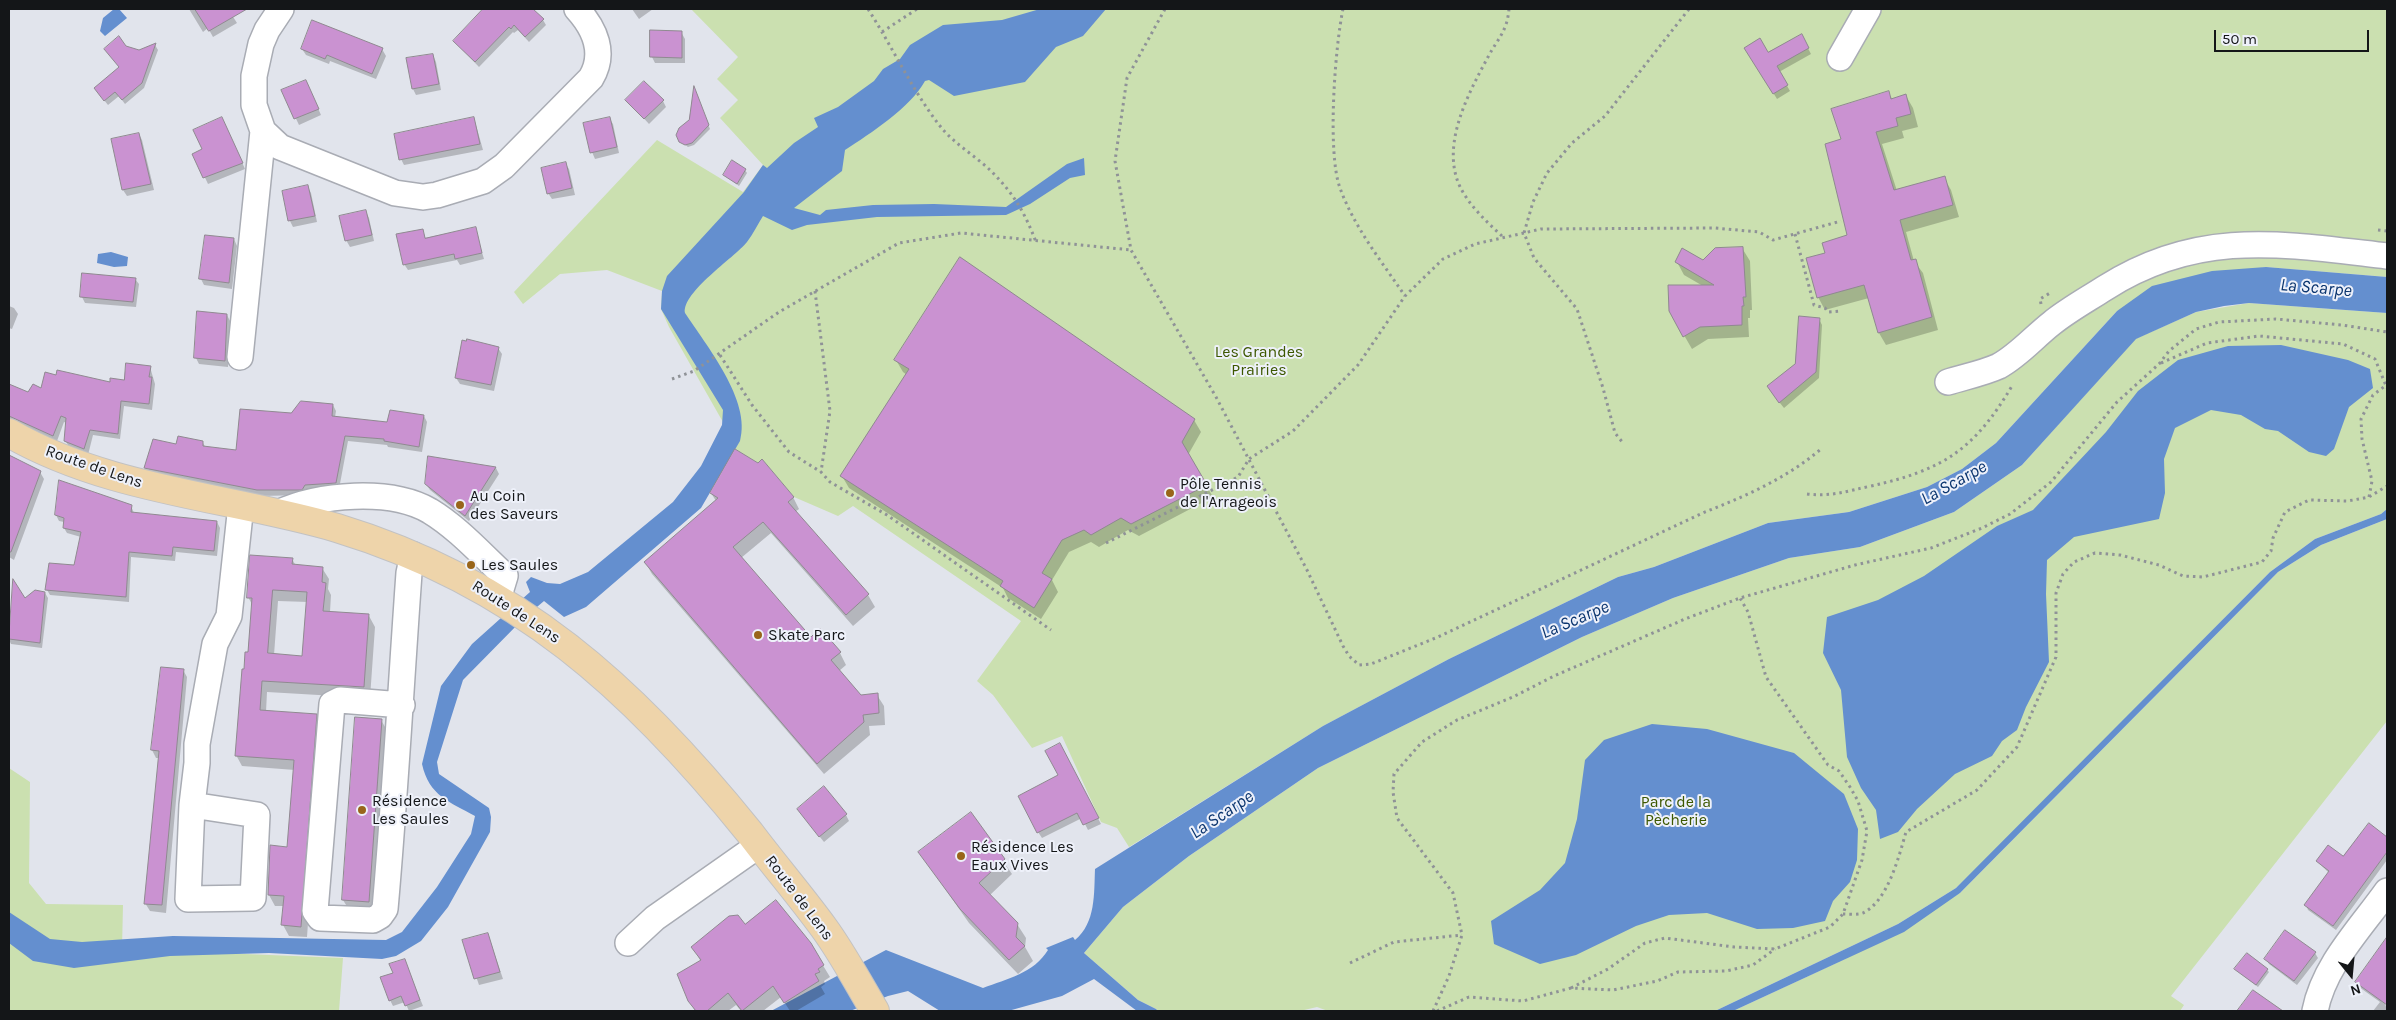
<!DOCTYPE html>
<html>
<head>
<meta charset="utf-8">
<style>
	body { margin:0 }
	#map { position:relative; width:2396px; height:1020px; overflow:hidden; background:#e1e4ec; font-family:Karla,sans-serif }
	canvas { display:block }
	.frame { position:absolute; inset:0; border:10px solid #141618; pointer-events:none }
	.north { position:absolute; left:2326px; top:950px; width:50px; height:50px; -webkit-text-stroke:4px #eef1fa; paint-order:stroke; rotate:163deg; font-size:14px; font-weight:700; line-height:20px; text-align:center; color:#141618 }
	.north::after { content:''; display:block; margin:auto; width:18px; height:22px; background:#141618; clip-path:polygon(50% 0,100% 100%,50% 72%,0 100%) }
	.scale { position:absolute; left:2214px; top:30px; width:155px; height:22px; box-sizing:border-box; border:2px solid #141618; border-top:0; padding-left:6px; font-size:15px; line-height:18px; white-space:nowrap; color:#141618; -webkit-text-stroke:4px #eef1fa; paint-order:stroke }
</style>
</head>
<body>
<div id="map">
<canvas width="2396" height="1020"></canvas>
<div class="frame"></div>
<div class="north">N</div>
<div class="scale">50 m</div>
</div>
<script>
const context = document.querySelector('canvas').getContext('2d');
context.lineJoin = 'round';
function paint(path, color) { context.fillStyle = color; context.fill(path, 'evenodd'); }
function strokePath(path, color, width, dash) { context.strokeStyle = color; context.lineWidth = width; context.lineCap = dash ? 'butt' : 'round'; context.setLineDash(dash || []); context.stroke(path); }
function label(font, color, halo, rows, align = 'center') {
  context.font = font + ' Karla,sans-serif'; context.lineWidth = 4; context.setLineDash([]); context.textBaseline = 'middle'; context.strokeStyle = halo; context.fillStyle = color; for (const [text, x, y, turn = 0] of rows) {
    context.save(); context.translate(x, y); context.rotate((+turn || 0) * Math.PI / 180); context.textAlign = isNaN(turn) ? turn : align; if (halo) context.strokeText(text, 0, 0); context.fillText(text, 0, 0); context.restore();
  }
}
paint(new Path2D(`
	M691,9h1696v268l-122,-10 -148,44 -121,132 -34,26 -35,18 -78,25 -81,11 -114,44 -36,10 -169,82 -126,67 -194,121 -12,-19 -16,-6 -39,-86 -30,12 -39,-53 -16,-14 44,-60 -168,-115 -15,10 -44,-19 -31,-37 -5,3 -23,-14 5,-11h-8l-63,-111 -8,-18 1,-18 -55,-21 -47,4 -37,30 -9,-12 143,-152 86,52 20,-27 -43,-47 18,-18 -21,-21 21,-22z
	M2249,303l138,10v196l-6,5 -66,25 -45,33 -291,294 -23,22 -58,36 -183,87h-387l-11,-4 -17,4h-142l-2,-2 -18,-9 -54,-47 39,-46 66,-51 129,-88 264,-131 91,-39 116,-40 71,-11 94,-35 68,-47 113,-126 61,-27z
	M2387,519v202l-216,275 13,9 -4,6h-447l112,-52 115,-66 318,-321 43,-27z
	M9,768l21,14 -1,101 17,21 77,1 -1,44 221,9 -4,53h-330z`), '#cbe0b0');
paint(new Path2D(`
	M114,9h5l8,9 -22,18 -5,-5 3,-13z
	M1040,9h66l-23,27 -27,11 -31,35 -71,14 -25,-16 -4,1c-15,27 -54,52 -80,69l-3,21 -48,37 26,7 6,-5 47,-5 61,-1 72,3 61,-43 17,-6 1,17 -15,3 -40,26 -24,11 -129,2 -70,8 -15,5 -29,-14c-5,8 -10,18 -16,26 -13,16 -65,50 -62,71 21,32 67,88 55,128l-39,67 -115,99 -22,10 -20,-16 -20,17 -61,62 -26,82 2,12 50,34 2,9 -1,15 -42,75 -27,34 -25,15 -14,3 -113,-6 -99,3 -96,12 -41,-7 -24,-18v-31l41,27 32,3 91,-6 213,4 16,-8 35,-45 34,-53 4,-18c-25,-14 -46,-20 -53,-52l19,-78 31,-42 58,-52 -4,-10 5,-5 16,6 13,1 28,-12 85,-70 28,-36 21,-41 1,-15 -62,-101 1,-18 5,-15 77,-84 19,-27 4,3 27,-25 24,-16 -4,-9 24,-11 36,-26 9,-12 17,-10 10,-14 33,-20 59,-5z
	M111,252l17,5 -1,9 -13,1 -17,-4 1,-9z
	M2266,267l121,10v36l-138,-10 -25,3 -28,6 -60,27 -114,126 -68,47 -94,35 -71,11 -116,40 -91,39 -264,131 -129,88 -66,51 -39,46 54,47 18,9 2,2h-21l-43,-32 -32,17 -54,15h-68l-32,-20 -20,5 -38,15h-79l115,-61 97,38c24,-9 51,-15 65,-38l-2,-2 27,-11 2,3c21,-17 19,-47 20,-71l228,-143 126,-67 169,-82 36,-10 114,-44 81,-11 78,-25 35,-18 34,-26 121,-132 35,-25 60,-15z
	M2281,345l67,15 22,9 3,19 -24,19 -15,42 -8,7 -17,-4 -31,-21 -13,-2 -24,-14 -30,-5 -36,18 -11,31 1,34 -6,26 -85,18 -27,23 -1,34 3,68 -23,45 -9,23 -15,11 -10,15 -37,18 -38,35 -19,23 -18,7 -4,-29 -15,-22 -14,-31 -6,-67 -18,-37 4,-36 51,-17 46,-24 73,-50 36,-16 73,-78 32,-41 40,-31 50,-14z
	M2387,509v10l-66,26 -43,27 -318,321 -56,39 -171,79h-18l183,-87 58,-36 314,-316 45,-33 66,-25z
	M1652,724l55,5 87,24 50,41 14,35 -1,31 -7,22 -17,19 -8,20 -32,7 -36,1 -50,-16 -38,2 -33,11 -60,29 -36,9 -46,-20 -3,-23 49,-31 25,-27 12,-44 8,-59 19,-20z`), '#648fcf');
paint(new Path2D(`
	M189,9h39l9,14 -24,14 -5,-9 -5,4z
	M487,9h39l17,11 3,5 -17,17 -11,-12 -4,3 -1,-1 -34,35 -25,-26z
	M632,9h21l-14,10z
	M681,32l4,7v24h-30l-3,-6z
	M1801,35l10,19 -32,18 11,19 -13,8 -31,-51 21,5z
	M155,45l3,5 -14,38 -19,16 -6,-8 -11,9 -13,-16 24,-21 6,-21 14,5z
	M302,49h80l4,7 -10,23 -46,-18 -1,3 -23,-9z
	M433,55l3,7 5,28 -25,5 -3,-6z
	M309,88l12,27 -22,10 -16,-34z
	M694,90l16,39 -16,16 -6,2 -8,-6 10,-20z
	M1888,93l5,7 13,-4 7,12 5,19 -16,4 2,7 -22,6 15,47 47,-13 7,12 8,27 -53,15 8,29 9,12 15,57 -52,15 -7,-12 -10,-35 -44,12 -7,-13 9,-43 22,-18 -7,-96z
	M627,100l36,1 3,6 -17,17z
	M474,118l9,32 -79,15 -3,-6z
	M609,118l4,6 6,29 -24,6 -3,-7z
	M225,124l20,45 -37,15 -14,-30 9,-4z
	M139,134l3,6 12,50 -27,6 -4,-6 -11,-50z
	M565,163l4,6 6,26 -23,4 -4,-6z
	M745,170l2,3 -8,13 -14,-11z
	M308,187l3,6 6,29 -24,5 -3,-6 -6,-29z
	M366,212l3,6 5,23 -24,6 -4,-7z
	M475,229l9,30 -24,6 -3,-5 -49,10 -4,-6 18,-34 4,9z
	M234,239l3,7 -5,43 -28,-4 -3,-6z
	M1742,248l8,13 2,49h-2v8h-2l1,19 -41,2 -16,10 -22,-38 33,-25 -19,-11 -7,-13h27z
	M960,259l234,161 7,12 -13,23 25,42 -74,39 -11,-6 -29,17 -8,-5 -22,10 -17,28 6,12 -17,27 -33,-21 -5,-10 -154,-100 -7,-12 65,-101 -4,-3 -7,-12z
	M135,279l4,5 -3,23 -51,-4 -3,-6z
	M9,306l5,2 4,6 -6,15 -3,-1z
	M227,315l3,6 -2,46 -29,-3 -3,-6z
	M1819,319l3,6 -3,53 -35,30 -12,-15 24,-29z
	M467,342l31,6 4,6 -8,37 -34,-7 -4,-6z
	M150,367l5,17 -3,26 -28,-4 -4,33 -27,-4 -5,20 -19,-8 -4,-7 2,-17 -3,-1 -7,19 -48,-22v-33l20,7 13,-3 15,-14 54,7 14,-2z
	M333,405l3,6 -1,6 53,6 36,-7 3,6 -5,30 -34,-5 -1,-2 -39,-4 -9,48 -34,6 -44,1 -112,-22 -4,-6 32,-23 26,-2 3,5 31,4 55,-38z
	M9,457l31,15 4,7 -30,81 -5,-3 2,-52h-2z
	M430,457l66,11 3,6 -30,47 -39,-31 -4,-6z
	M711,493l82,4 6,12 -4,3 73,83 7,12 -22,19 -82,-93 -30,25 69,80 30,15 6,12 -7,6 21,25 17,-1 7,11 1,19 -16,1 1,9 -46,39 -172,-200 -7,-12 71,-61z
	M131,506l3,7 83,9 3,6 -3,28 -41,-4 -1,9 -44,-4 -2,45 -79,-7 -3,-5 28,-23 6,-30 -14,-4 -3,-5v-6l-5,-1 -3,-6z
	M292,559l4,7 26,2 7,11 -1,10 3,6 -1,17 39,4 6,11 -5,71 -103,-6 -1,20 50,4 6,11 -15,210 -18,-1 -6,-11 1,-19h-9l-6,-11 20,-47 6,-78 -53,-4 -6,-11 17,-149 -5,-9zM278,601l30,1 -5,56 -29,-3z
	M14,582l10,18 21,-7 3,5 -6,50 -31,-4 -2,-4z
	M162,668l21,2 4,7 -21,236 -16,-2 -5,-8 14,-145h-3l-4,-8z
	M381,720l11,19 -13,181 -25,-2 -11,-18z
	M1063,751l38,73 -13,6 -6,-12 -40,20 -4,-6 21,-57z
	M798,810l48,5 3,6 -25,21z
	M971,814l41,60 -22,21 27,29 9,14 -1,9 8,14 -15,13 -49,-51 -49,-70z
	M2369,825l18,13v22l-51,70 -28,-20 -2,-5 23,-32 -12,-12 26,-3z
	M745,926l65,18 20,33 -6,4 1,3 -4,3 4,7 -29,17h-6l-9,-14 -18,14h-22l-5,-6 -8,6h-33l-6,-11 12,-38 -8,-15z
	M488,934l15,45 -24,6 -15,-44z
	M2387,939v62l-2,2 2,8h-14l7,-9 -21,-15 -3,-5z
	M2315,953l3,5 -21,27 -28,-21 -3,-5z
	M407,966l16,40 -14,5 -4,-9 -12,4 -3,-6 4,-26z
	M2236,970h31l2,2 -11,15z`), '#0003');
const building = new Path2D(`
	M195,9h52l-38,22z
	M483,9h50l11,10 -19,18 -11,-12 -3,4 -2,-2 -34,35 -22,-21z
	M312,20l71,28 -11,26 -45,-19 -2,4 -24,-10z
	M650,30l32,1v27l-32,-1z
	M1802,34l7,14 -32,18 11,19 -15,9 -29,-46 16,-10 8,14z
	M119,36l7,10 13,4 17,-7 -14,40 -20,17 -7,-8 -11,9 -10,-13 25,-21 -15,-18z
	M433,54l6,30 -27,5 -6,-31z
	M306,80l13,29 -25,10 -13,-29z
	M644,81l20,19 -20,19 -19,-19z
	M694,86l15,39 -17,18 -7,2 -6,-3 -3,-7 3,-7 10,-8z
	M1889,91l2,8 15,-5 5,20 -15,4 2,8 -22,6 18,58 51,-14 8,29 -53,15 11,40 5,-1 16,58 -54,16 -14,-48 -47,13 -11,-40 19,-5 -3,-10 25,-8 -22,-91 16,-5 -10,-30z
	M222,117l21,46 -40,15 -11,-24 10,-5 -9,-19z
	M474,117l6,27 -81,16 -5,-26z
	M610,117l7,30 -27,6 -7,-30z
	M139,133l12,51 -29,6 -11,-51z
	M732,160l14,9 -9,15 -14,-9z
	M566,162l6,26 -25,6 -6,-26z
	M308,185l7,31 -27,5 -6,-30z
	M366,210l6,25 -27,6 -6,-25z
	M476,227l6,26 -27,6 -1,-5 -51,11 -7,-31 27,-5 2,9z
	M205,235l29,3 -5,45 -30,-4z
	M1743,247l3,50h-3l1,9h-2v19l-42,2 -17,10 -14,-26 -1,-26h46l-39,-23 7,-14 21,12 12,-12z
	M960,257l235,162 -13,23 25,43 -76,39 -10,-6 -30,17 -7,-5 -22,10 -20,33 10,6 -18,29 -34,-22 3,-5 -163,-105 69,-107 -15,-9z
	M82,273l54,5 -3,24 -53,-5z
	M197,311l30,3 -2,47 -31,-3z
	M1799,316l21,2 -4,54 -37,31 -12,-17 28,-22z
	M467,339l32,8 -8,38 -36,-7 7,-38 4,1z
	M126,363l25,3 -2,11h3l-3,27 -28,-3 -3,33 -28,-4 -6,19 -20,-8 2,-23 -5,-2 -8,20 -44,-20v-32l19,8 5,-8 8,4 4,-16 11,3 1,-5 53,12v-4l14,2z
	M301,401l32,3 -1,12 55,6 3,-12 34,5 -5,32 -35,-6v-2l-39,-3 -9,47 -31,2 -3,5h-45l-113,-22 9,-29 23,5 2,-8 25,5v5l33,4 4,-41 51,4z
	M735,449l23,14 4,-4 32,38 -6,5 81,92 -23,21 -83,-93 -30,25 78,90 9,-9 21,24 -10,8 30,35 17,-2 1,20 -16,2 1,7 -47,42 -173,-202 74,-64 -8,-5z
	M9,455l32,16 -30,81h-2z
	M428,456l68,11 -31,49 -40,-32z
	M59,480l73,25 -1,7 86,9 -3,30 -41,-4 -1,9 -43,-4 -3,45 -81,-7 4,-27 25,2 7,-33 -18,-4 1,-10 -9,-3z
	M250,555l43,3 -1,6 31,3 -1,15 4,1 -3,28 46,3 -5,73 -102,-6 -2,29 57,4 -16,213 -20,-2 3,-29 -16,-1 2,-50 17,2 7,-87 -59,-4 7,-87h2l1,-17h3l4,-54h-5zM273,590l34,2 -5,64 -34,-3z
	M13,579l12,19 10,-8 10,2 -5,51 -31,-4z
	M161,667l23,2 -22,236 -18,-1 15,-153 -8,-1z
	M355,717l27,2 -13,183 -27,-2z
	M1060,743l39,75 -16,7 -6,-12 -40,20 -19,-37 40,-21 -13,-24z
	M824,786l23,28 -28,23 -22,-28z
	M971,812l34,47 -26,24 39,40 -2,14 9,9 -16,14 -49,-51 -42,-57z
	M2369,823l18,14v15l-54,74 -29,-21 25,-34 -13,-10 12,-16 15,11z
	M776,900l35,43 13,22 -6,4 2,3 -5,2 4,7 -35,22 -11,-17 -31,25 -14,-18 -21,18h-11l-8,-10 -11,-27 24,-14 -10,-13 38,-31 9,-1 7,9z
	M2285,930l31,22 -22,29 -30,-22z
	M488,933l12,39 -26,7 -12,-39z
	M2387,937v68l-32,-23z
	M2247,953l21,16 -12,16 -22,-16z
	M405,959l15,41 -15,6 -4,-10 -12,5 -9,-24 13,-4 -4,-9z
	M2253,990l30,21h-46z`);
paint(building, '#ca92d1');
strokePath(building, '#8f8990', 1);
const minor = new Path2D(`
	M281,9l-14,21 -6,14 -7,32v29l9,26 17,16 115,46 28,4 14,-2 46,-14 21,-15 87,-88c15,-25 4,-49 -14,-69
	M1840,58l28,-49
	M240,357l23,-226
	M1948,382c16,-5 36,-9 51,-16 20,-11 35,-29 53,-43 16,-13 36,-24 53,-35 94,-60 178,-44 282,-32
	M278,513c41,-19 112,-25 152,-2 28,17 51,43 75,65l-7,23
	M402,705l-62,-5 -8,4 -17,207 5,7 53,2 7,-4 5,-7c10,-112 16,-224 24,-336l4,-18
	M192,805l65,10 -4,83 -65,1 4,-94 5,-42v-19l18,-100 14,-28 12,-111
	M628,943l27,-25 104,-73
	M2315,1011c9,-46 45,-82 72,-120`);
const major = new Path2D(`
	M9,433c101,58 218,63 328,95 181,55 297,161 413,305 24,32 50,62 74,95 19,26 34,55 51,83`);
strokePath(minor, '#a9acb4', 28);
strokePath(major, '#c2c2c3', 30);
strokePath(new Path2D(`
	M868,9c25,39 44,81 72,117 14,18 36,30 52,46 22,22 33,41 44,70
	M1165,9l-38,69 -12,83 16,89 85,147 91,173 36,76 6,10 10,9 12,-1 67,-27 267,-125c41,-16 82,-34 116,-63
	M1343,9c-8,38 -16,144 -3,179 14,39 42,74 65,108
	M1689,9l-84,107 -33,27 -25,30 -14,29 -9,31 17,-4 174,-1 44,4 14,8 68,-19
	M882,32l35,-23
	M2378,230l9,1
	M1795,234l19,71 11,3 3,4 13,-1
	M1502,236c-14,-13 -28,-26 -38,-42 -27,-43 3,-98 24,-137 10,-19 19,-25 21,-48
	M815,291l15,120 -9,61
	M2041,304l-1,-5 10,-6
	M720,355l32,50 37,47 32,20 9,10 57,33 164,115
	M2161,363l46,-20 52,-7 84,8 32,15 12,29
	M672,379l22,-8 85,-59 120,-69 62,-10 170,17
	M1807,494c24,3 40,-3 64,-8 72,-16 103,-36 141,-100
	M2369,497l3,-16 -10,-42 -1,-20 12,-24 12,-9
	M1106,543l132,-66 11,-18 44,-28 65,-66 47,-69 38,-37 32,-15 49,-11 10,25 43,51 26,79 12,45 8,10
	M1843,914c6,0 15,1 20,-1 25,-12 36,-57 43,-81l71,-42 40,-43 39,-90v-64l7,-19 11,-12 21,-9 25,2 39,10 24,11 20,1 59,-15 9,-11 2,-13 12,-26 24,-12 39,1 21,-4 18,-11
	M1350,963l44,-21 68,-7
	M1571,988l37,-19 37,-26 20,-5 69,9 41,2 55,-22 13,-13 19,-54 5,-29 -9,-30 -8,-14 -11,-16 -11,-6 -62,-88 -18,-65 -8,-14
	M1433,1011l16,-35 13,-41 -9,-42 -56,-75 -4,-26 1,-18 28,-32 35,-22 56,-23 41,-21 131,-57 55,-21 115,-33 76,-17 51,-20 28,-14 41,-32 66,-80 42,-38 10,-13 27,-22 23,-7 57,-3 66,6 45,7
	M1437,1011l32,-14 54,4 48,-13 42,2 44,-9 21,-9 48,-1 27,-6 22,-16`), '#8f9297', 3, [2.5, 4]);
strokePath(minor, '#fff', 25);
strokePath(major, '#eed4aa', 28);
for (const [x, y, r, color] of [
	[1170,493,5,"#99651a"],
	[460,505,5,"#99651a"],
	[471,565,5,"#99651a"],
	[758,635,5,"#99651a"],
	[362,810,5,"#99651a"],
	[961,856,5,"#99651a"]
]) { const dot = new Path2D(); dot.arc(x, y, r, 0, 2 * Math.PI); context.fillStyle = color; context.fill(dot); strokePath(dot, '#eef1fa', 2); }
label('16px', '#3d5800', '#eef1fa', [
	["Les Grandes",1259,352],
	["Prairies",1259,370],
	["Parc de la",1676,802],
	["Pècherie",1676,820]
]);
label('16px', '#141618', '#eef1fa', [
	["Route de Lens",94,467,19],
	["Route de Lens",516,612,33],
	["Route de Lens",799,898,53]
]);
label('16px', '#141618', '#eef1fa', [
	["Pôle Tennis",1180,484],
	["de l'Arrageois",1180,502],
	["Au Coin",470,496],
	["des Saveurs",470,514],
	["Les Saules",481,565],
	["Skate Parc",768,635],
	["Résidence",372,801],
	["Les Saules",372,819],
	["Résidence Les",971,847],
	["Eaux Vives",971,865]
], 'left');
label('italic 18px', '#0b356f', '#eef1fa', [
	["La Scarpe",2316,288,5],
	["La Scarpe",1954,483,-29],
	["La Scarpe",1575,620,-23],
	["La Scarpe",1222,815,-34]
]);
</script>
</body>
</html>
